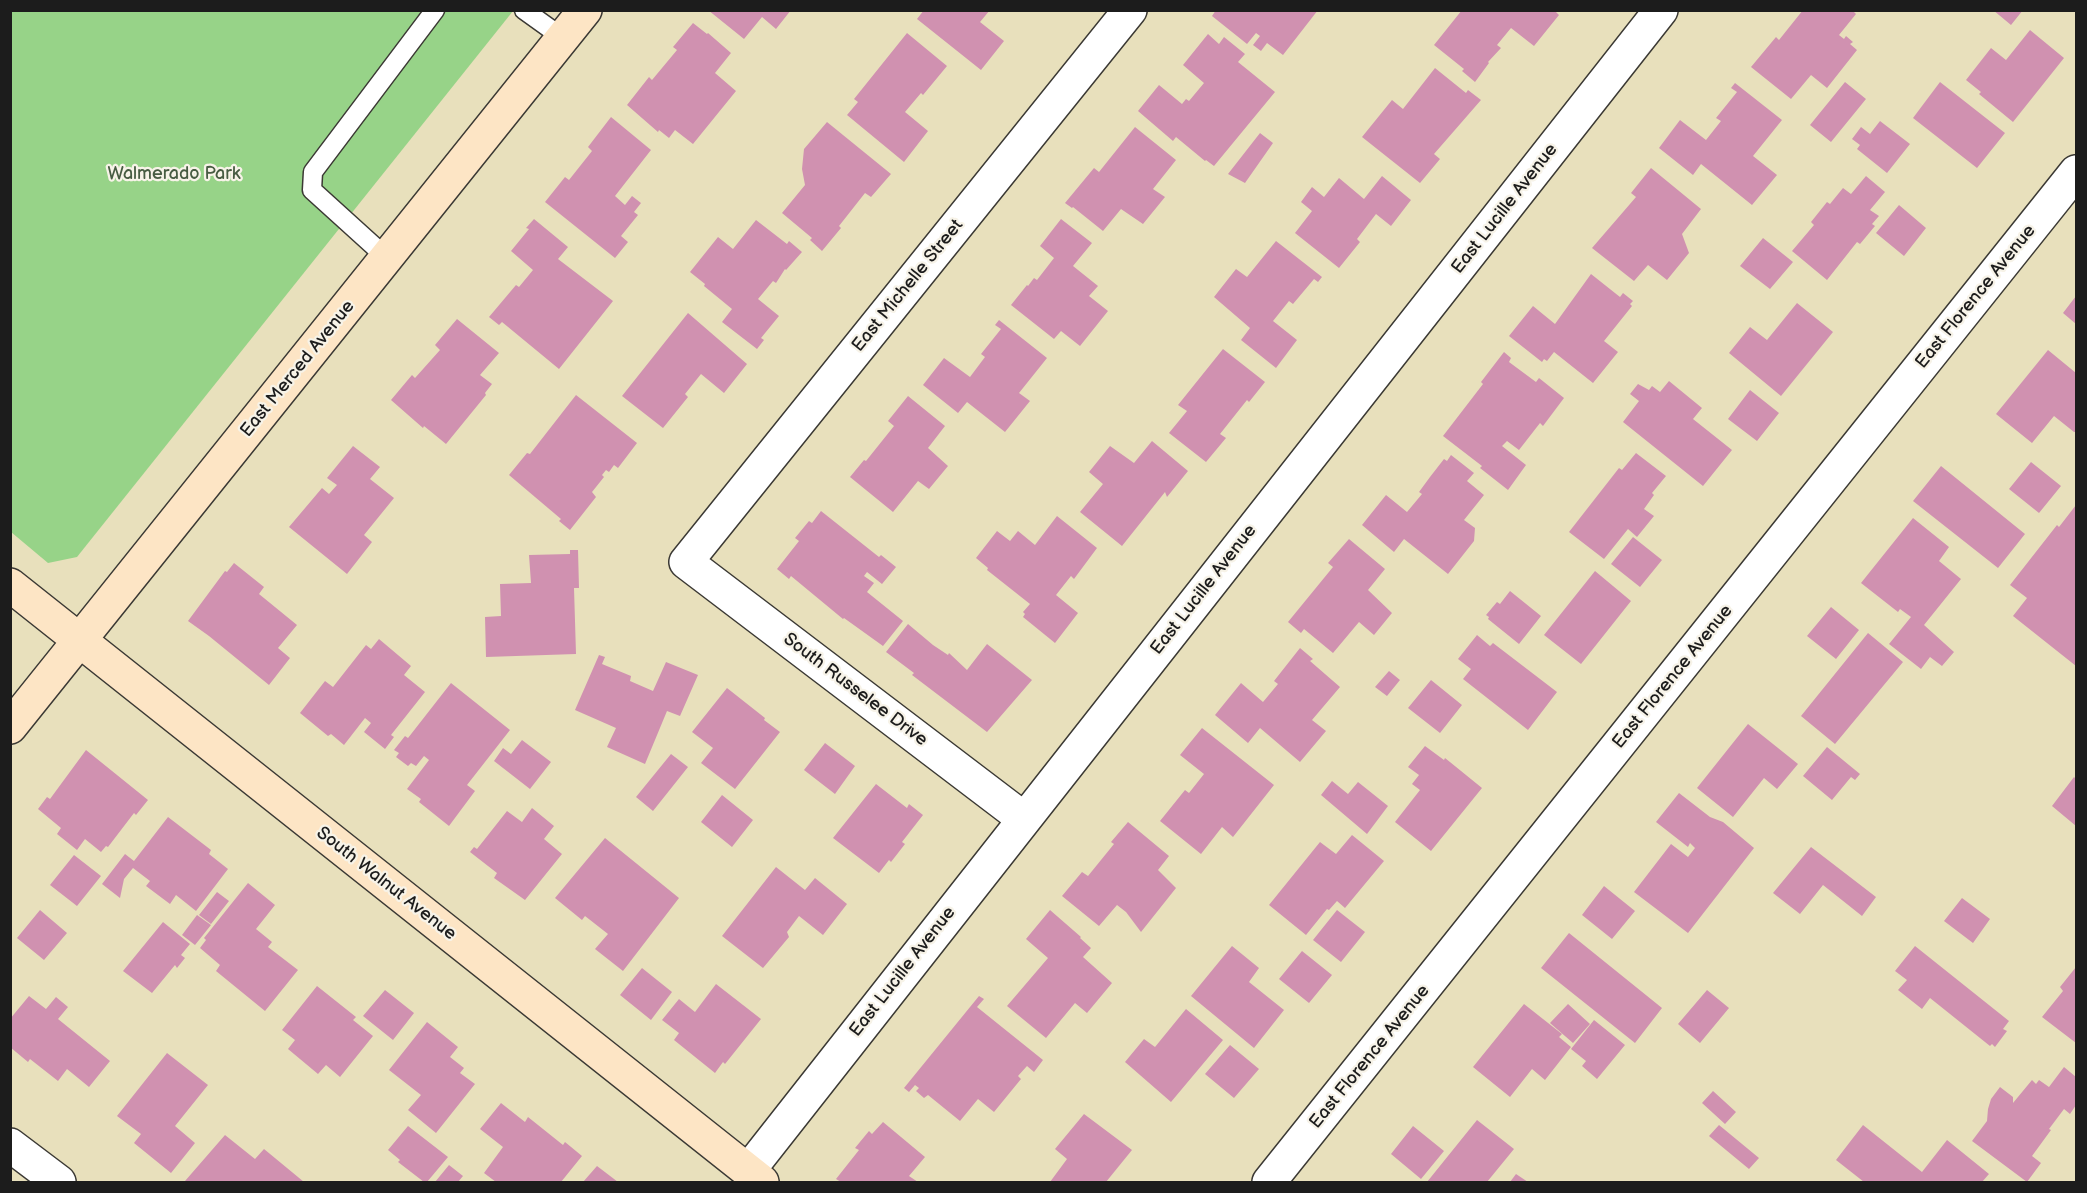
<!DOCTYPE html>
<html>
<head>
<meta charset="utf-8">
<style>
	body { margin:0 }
	#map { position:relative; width:2087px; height:1193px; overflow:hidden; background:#e8e0bc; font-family:"Balsamiq Sans",sans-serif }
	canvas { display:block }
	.frame { position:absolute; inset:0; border:12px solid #1c1c1c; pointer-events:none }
</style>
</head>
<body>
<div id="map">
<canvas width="2087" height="1193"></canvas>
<div class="frame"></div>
</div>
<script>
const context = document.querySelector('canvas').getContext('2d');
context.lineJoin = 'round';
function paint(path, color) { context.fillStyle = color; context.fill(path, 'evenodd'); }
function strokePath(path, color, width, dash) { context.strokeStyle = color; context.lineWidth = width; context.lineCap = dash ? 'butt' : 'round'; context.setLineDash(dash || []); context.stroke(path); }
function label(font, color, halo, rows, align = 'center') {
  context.font = font + ' "Balsamiq Sans",sans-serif'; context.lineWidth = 4.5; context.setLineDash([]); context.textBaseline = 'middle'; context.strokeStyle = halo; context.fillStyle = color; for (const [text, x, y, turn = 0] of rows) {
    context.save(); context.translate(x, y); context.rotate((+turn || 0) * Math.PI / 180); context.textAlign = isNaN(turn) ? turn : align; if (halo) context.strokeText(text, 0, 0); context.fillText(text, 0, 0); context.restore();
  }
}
paint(new Path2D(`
	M10,11h503l-436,546 -29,6 -37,-31z`), '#97d388');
paint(new Path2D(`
	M708,10h83l-15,19 -14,-12 -18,22z
	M924,10h66l-10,12 24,19 -23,29 -64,-51z
	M1216,10h102l-35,45 -16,-12 -6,8 -8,-6 7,-9 -4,-3 -9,11 -35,-28z
	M1462,10h92l5,5 -25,31 -23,-18 -14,17 4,3 -13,14 1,1 -14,19 -13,-11 2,-2 -30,-24z
	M1803,10h49l4,4 -17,21 5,4 2,-3 7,6 -3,2 7,6 -30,38 -16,-13 -20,24 -40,-32 25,-30 3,3z
	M1993,10h30l-12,15z
	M693,23l14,11 1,-1 23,20 -16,20 21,18 -43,53 -18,-14 -6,8 -10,-8 -1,2 -31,-27 22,-28 3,3 25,-30 -4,-3z
	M2030,30l34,28 -51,64 -34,-28 2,-2 -15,-12 25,-32 15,12z
	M907,33l40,33 -24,29 -2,-2 -16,19 23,19 -24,31 -57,-47 11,-13 -4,-3z
	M1208,34l11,10 5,-7 21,17 -7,8 37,30 -61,74 -8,-6 -1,1 -29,-24 -3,4 -35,-30 21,-26 23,19 4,-5 3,2 15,-18 -21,-18z
	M1435,68l31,25 2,-3 13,10 -47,54 6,5 -20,24 -58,-46 30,-37 11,9z
	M1845,82l21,17 -35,43 -21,-17z
	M1940,82l65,51 -28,35 -64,-50z
	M1735,83l47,37 -29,36 24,19 -25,30 -51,-41 -8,11 -34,-27 21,-28 26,20 15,-19 -5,-3 21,-26 -6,-4z
	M611,117l40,33 -36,46 10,9 7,-9 9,7 -7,9 4,3 -17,21 7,6 -13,16 -70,-56 20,-25 4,3 23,-29 -4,-4z
	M1880,121l30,23 -23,29 -30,-24 3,-4 -8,-6 9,-12 9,7z
	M827,122l64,52 -20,23 -6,-4 -26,33 2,2 -19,23 -12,-11 2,-2 -30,-25 23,-28 -3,-16 2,-20z
	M1135,127l41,33 -23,29 12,8 -22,27 -22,-15 -18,22 -30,-24 -1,1 -7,-5 29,-35 5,4z
	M1260,133l13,10 -28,40 -17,-9z
	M1651,168l50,41 -19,25 7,19 -22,27 -19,-15 -14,16 -42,-33 44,-51 -5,-4z
	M1382,176l29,24 -20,26 -15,-12 -19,25 3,3 -21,26 -44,-35 17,-22 -11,-9 11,-15 12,10 15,-19 25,21z
	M1866,176l19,16 -15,18 9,6 -7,8 3,2 -15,18 -3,-2 -30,38 -35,-29 22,-26 -3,-3 16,-20 3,2 13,-16 8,6z
	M1899,205l27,23 -22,28 -28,-23z
	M534,219l34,28 -10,12 55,42 -54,68 -57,-47 -3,3 -10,-8 27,-32 3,2 14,-17 -22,-19 18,-22 -3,-1z
	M1061,219l31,24 -19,23 25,20 -9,10 19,15 -28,35 -19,-15 -7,8 -43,-34 16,-20 1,1 6,-8 3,2 17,-22 -14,-12z
	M756,220l31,24 2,-3 13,11 -16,18 -1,-1 -9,14 -3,-2 -15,18 21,17 -18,22 3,2 -7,9 -35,-27 10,-13 -28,-23 1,-2 -15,-12 28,-35 15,12z
	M1763,238l30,24 -23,27 -30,-23z
	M1276,241l46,36 -4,5 -4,-3 -21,25 -4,-3 -16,20 24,19 -21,28 -35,-28 9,-12 -36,-31 22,-28 11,8z
	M1591,274l29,23 3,-4 10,8 -3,3 2,2 -28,35 14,11 -25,31 -39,-31 -7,9 -3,-2 -2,3 -33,-26 24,-30 22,18z
	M2076,296v28l-13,-11z
	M1797,303l36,29 -52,64 -52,-43 21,-26 17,13z
	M688,313l59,51 -23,29 -23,-19 -16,20 3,3 -25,31 -41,-32z
	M457,319l42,34 -19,22 12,9 -7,9 1,2 -40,49 -22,-18 -1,2 -32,-28 21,-25 3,3 25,-28 -5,-5z
	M999,320l48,38 -28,35 11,8 -25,31 -38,-30 -9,11 -35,-28 21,-27 26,19 15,-20 -4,-3 20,-25 -6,-4z
	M1223,349l42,33 -16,20 -2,-2 -27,34 6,4 -20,24 -37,-29 18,-22 -9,-6z
	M2048,350l28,23v59h-2l-20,-16 -22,27 -36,-29z
	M1504,352l7,6 -2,4 27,20 3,-4 25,20 -21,28 -3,-3 -21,27 -12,-9 -5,5 24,19 -18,25 -28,-22 2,-2 -39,-30 40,-52 -2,-2z
	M1669,381l33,27 -9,11 39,31 -29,36 -80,-64 16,-21 -9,-7 8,-10 11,6 3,-4 8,6z
	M1750,390l29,23 -22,28 -29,-22z
	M576,395l61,48 -19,25 -4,-3 -5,7 -3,-2 -4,5 2,2 -12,15 4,5 -26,33 -11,-9 2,-2 -52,-44 18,-22 3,1z
	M908,396l37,30 -17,22 20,18 -19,23 -11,-8 -25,31 -43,-35 14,-17 2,1 28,-35 -6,-5z
	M1152,441l36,30 -21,26 -2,-5 -43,54 -42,-34 23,-28 -14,-12 21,-26 24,17z
	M353,446l27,21 -10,12 24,19 -30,37 8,7 -25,32 -58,-47 33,-39 7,6 8,-9 -10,-7z
	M1636,453l30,23 -14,17 2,2 -10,14 10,7 -17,21 -9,-8 -24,30 -35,-27 50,-64 3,2z
	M1451,455l23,18 -7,8 17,14 -20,25 11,8 -1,13 -26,33 -44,-35 -10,13 -32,-27 24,-30 21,17 15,-18 -3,-2 11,-15 14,-18 3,2z
	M2031,462l30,24 -22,27 -30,-24z
	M1941,466l84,68 -27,34 -85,-67z
	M2076,505v161l-63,-50 14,-18 -17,-13 47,-60 2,2z
	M821,511l58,46 2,-2 15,12 -14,17 -15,-12 -3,4 10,7 -7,9 36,29 -20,25 -39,-28 -1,1 -52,-43 -2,3 -12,-10 22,-28 -4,-3 14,-17 3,2z
	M1057,516l40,32 -23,31 -3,-3 -15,19 22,18 -23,30 -32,-26 2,-3 -2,-2 7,-8 -43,-34 1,-2 -12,-10 21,-27 13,10 8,-10 17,14z
	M1913,518l36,29 -10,14 22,18 -37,46 30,27 -12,14 -12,-9 -9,12 -32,-25 22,-27 -11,-8 -2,3 -37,-29z
	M1633,537l29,23 -22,27 -29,-23z
	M1349,539l36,30 -17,21 24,23 -18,22 -15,-13 -26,31 -29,-24 -3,4 -13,-11 45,-55 -5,-4z
	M570,550h8l1,38h-5l2,66 -90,3 -1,-40 16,-1 -1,-32 31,-1 -2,-28 41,-1z
	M234,563l30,24 -5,7 38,31 -19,23 12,10 -21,27 -60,-49 -21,-15 37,-50 2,1z
	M1595,571l36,30 -50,63 -37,-29z
	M1510,591l31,25 -22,28 -31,-25 1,-2 -3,-2 11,-13 3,2z
	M1831,607l28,23 -23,29 -29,-23z
	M908,624l25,21 15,10 1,-2 18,17 20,-26 45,36 -45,52 -75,-57 2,-2 -28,-21z
	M1868,633l35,29 -68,82 -34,-28z
	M1477,635l13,11 3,-3 64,49 -29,38 -65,-51 8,-10 -13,-10z
	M379,639l32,27 -7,9 21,17 -34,43 3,2 -9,12 -21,-17 7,-9 -6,-5 -21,27 -13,-11 -3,2 -28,-23 25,-32 8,6 33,-42 5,4z
	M1300,648l13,11 -3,2 30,26 -28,33 14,11 -26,31 -40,-34 -12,15 -33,-28 26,-32 22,19 15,-18 -4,-3z
	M599,655l6,2 -3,7 29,12 -1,5 23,10 13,-29 32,13 -18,41 -13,-5 -22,53 -38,-17 9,-19 -41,-18z
	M1389,671l11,9 -13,16 -12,-9z
	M1431,680l31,25 -22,28 -32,-25z
	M451,683l59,47 -43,55 8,6 -26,35 -30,-24 2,-3 -14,-10 22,-29 -5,-4 -8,10 -5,-3 -3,3 -12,-9 3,-4 -5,-3 11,-14 3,2z
	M727,688l38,30 -1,2 16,12 -45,57 -34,-26 12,-15 -21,-16z
	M1748,724l50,40 -21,25 -13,-11 -31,39 -36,-29z
	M1202,728l72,57 -41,52 -11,-10 -21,27 -41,-33 25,-31 4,3 15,-19 -24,-19z
	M522,740l29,22 -21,27 -36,-28 9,-13 8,6z
	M825,743l30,23 -20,28 -31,-24z
	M1425,746l19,14 1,-2 37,30 -51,63 -36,-29 25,-32 -8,-6 7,-9 -11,-8z
	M1827,747l33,27 -5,6 -4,-3 -19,23 -29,-24z
	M86,750l62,50 -12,15 -2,-2 -26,34 -2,-1 -5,6 -16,-13 -8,11 -20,-16 4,-6 -23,-19 9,-12 3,2z
	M671,754l17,13 -35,44 -17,-14z
	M2074,777l2,2v47l-24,-20z
	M1332,781l16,13 10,-12 30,24 -21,28 -46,-39z
	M876,784l31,24 2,-4 14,11 -21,27 3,2 -14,18 -2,-2 -10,13 -46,-35z
	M1679,793l31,24 13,5 31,26 -66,85 -54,-41 37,-48 17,13 7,-9 -5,-5 -2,4 -32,-25z
	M722,795l31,25 -21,27 -31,-25z
	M532,808l22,18 -10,13 18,15 -37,46 -31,-22 3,-5 -27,-21 4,-5 3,2 30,-38 15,11z
	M168,817l43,33 -2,4 19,15 -32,42 -20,-16 -6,9 -24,-18 4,-5 -17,-13 -9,11 -4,19 -18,-14 23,-30 9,7z
	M1128,822l41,34 -11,14 18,18 -35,44 -15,-20 -9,-7 -18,21 -37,-30 20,-24 6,4 26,-32 -3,-2z
	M1352,835l32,26 -39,47 -8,-7 -8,9 -2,-1 -21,26 -37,-30 51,-63 16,12z
	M605,838l74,60 -56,73 -28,-22 13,-15 -23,-18 -3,4 -27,-22z
	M1811,847l65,50 -14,19 -39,-31 -23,29 -27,-21z
	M74,855l27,21 -24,30 -27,-21z
	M776,867l29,23 10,-12 32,26 -24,31 -24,-19 -12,16 2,5 -26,31 -41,-32z
	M248,883l27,22 -19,24 16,13 -4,5 30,23 -33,41 -49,-40 4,-6 -20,-17 6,-8 -2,-2z
	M1604,886l31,25 -23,28 -30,-24z
	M217,892l12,9 -18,23 -12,-9z
	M1962,898l28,21 -17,24 -29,-22z
	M40,910l27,23 -23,27 -27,-22z
	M1050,910l31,27 -1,1 11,10 -8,9 29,26 -25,30 -12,-10 -29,35 -39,-32 41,-48 -22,-19z
	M1337,910l28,22 -24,30 -28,-22z
	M197,915l14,10 -16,20 -13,-10z
	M163,922l27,22 -9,11 4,3 -8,10 -2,-3 -23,28 -29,-22z
	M1569,933l93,75 -27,35 -94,-75z
	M1232,946l27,22 -10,14 35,28 -30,38 -63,-52z
	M1915,946l94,75 -6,8 4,2 -12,16 -3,-3 -2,2 -60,-48 -8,11 -24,-19 9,-10 -12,-9z
	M1302,951l30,24 -23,28 -30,-24z
	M2076,967v76l-34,-26 21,-26 -3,-4z
	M642,968l30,24 -21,28 -31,-25z
	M716,984l45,35 -36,45 -2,-2 -8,11 -41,-33 5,-7 -17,-13 17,-21 16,13z
	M317,986l39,31 -3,3 20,16 -33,41 -14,-12 -8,9 -30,-25 7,-9 -13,-10z
	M385,990l29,23 -21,27 -30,-24z
	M1707,990l22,18 -29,35 -22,-19z
	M29,996l17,13 10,-12 12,10 -10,12 52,42 -21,26 -22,-18 -9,12 -28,-22 -2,3 -18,-15v-28z
	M979,996l5,3 -7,8 66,53 -9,12 -7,-6 -9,10 3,3 -27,33 -16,-13 -18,22 -32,-26 -4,3 -8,-7 3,-3 -4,-3 -6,7 -5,-4z
	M1524,1004l38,30 -3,3 12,10 -26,33 -13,-11 -22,28 -37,-30z
	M1568,1004l22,20 -17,19 -23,-20z
	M1186,1009l37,31 -52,62 -46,-40 19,-23 11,8z
	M1594,1020l31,25 -28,34 -15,-13 4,-5 -15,-12z
	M427,1022l31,25 -8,10 14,11 -4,5 15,11 -39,49 -28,-23 13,-15 -32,-25z
	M1230,1045l29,24 -25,29 -29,-24z
	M167,1053l41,32 -33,41 20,17 -24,30 -37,-30 7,-9 -24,-18z
	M2064,1067l12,10v28l-6,9 -6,-5 -15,20 2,1 -19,26 9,7 -14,19 -55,-41 15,-20 1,-12 3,-10 9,-12 13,10v6l19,-23 4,4 3,-4 10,7z
	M1713,1091l23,21 -11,12 -23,-21z
	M501,1103l24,19 3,-5 35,28 2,-3 17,14 -21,26h-65l-12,-9 19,-26 -23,-18z
	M1084,1114l48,36 -26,32h-56l17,-23 -12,-10z
	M1477,1120l37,29 -27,33h-60z
	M883,1122l42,35 -16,19 9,6h-77l-5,-3 23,-29 -4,-2 14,-17 3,3z
	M1719,1125l40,33 -10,11 -40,-33z
	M1863,1125l59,47 25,-32 42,34 -7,8h-118l-28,-22z
	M408,1126l40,31 -21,25h-3l-26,-20 2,-2 -12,-10z
	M1413,1126l31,25 -23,28 -30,-25z
	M225,1135l30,24 9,-10 40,33 -119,-1z
	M449,1165l14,11 -5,6h-23z
	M597,1166l21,16h-35z
	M1516,1174l12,8h-18z`), '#d091b0');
const lane = new Path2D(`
	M524,10l39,28
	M387,258l-75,-68 1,-18 122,-162`);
const street = new Path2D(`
	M1024,819l-338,-257 444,-552
	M10,1145l49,37
	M748,1171l913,-1161
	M1269,1182l807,-1010`);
const secondary = new Path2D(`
	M10,585l752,597
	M10,727l575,-717`);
strokePath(lane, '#3b3934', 21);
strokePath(street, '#3b3934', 36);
strokePath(secondary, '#3b3934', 36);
strokePath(lane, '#fff', 18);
strokePath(street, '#fff', 33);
strokePath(secondary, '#fde5c5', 33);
label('18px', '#475c42', '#f7f3e8', [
	["Walmerado Park",174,174]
]);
label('18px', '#1c1c1c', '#f7f3e8', [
	["East Lucille Avenue",1505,209,-52],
	["East Michelle Street",908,286,-51],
	["East Florence Avenue",1976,297,-51],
	["East Merced Avenue",298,369,-51],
	["East Lucille Avenue",1204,590,-52],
	["East Florence Avenue",1673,677,-51],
	["South Russelee Drive",855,690,37],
	["South Walnut Avenue",386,884,38],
	["East Lucille Avenue",903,972,-52],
	["East Florence Avenue",1370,1057,-51]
]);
</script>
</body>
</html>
